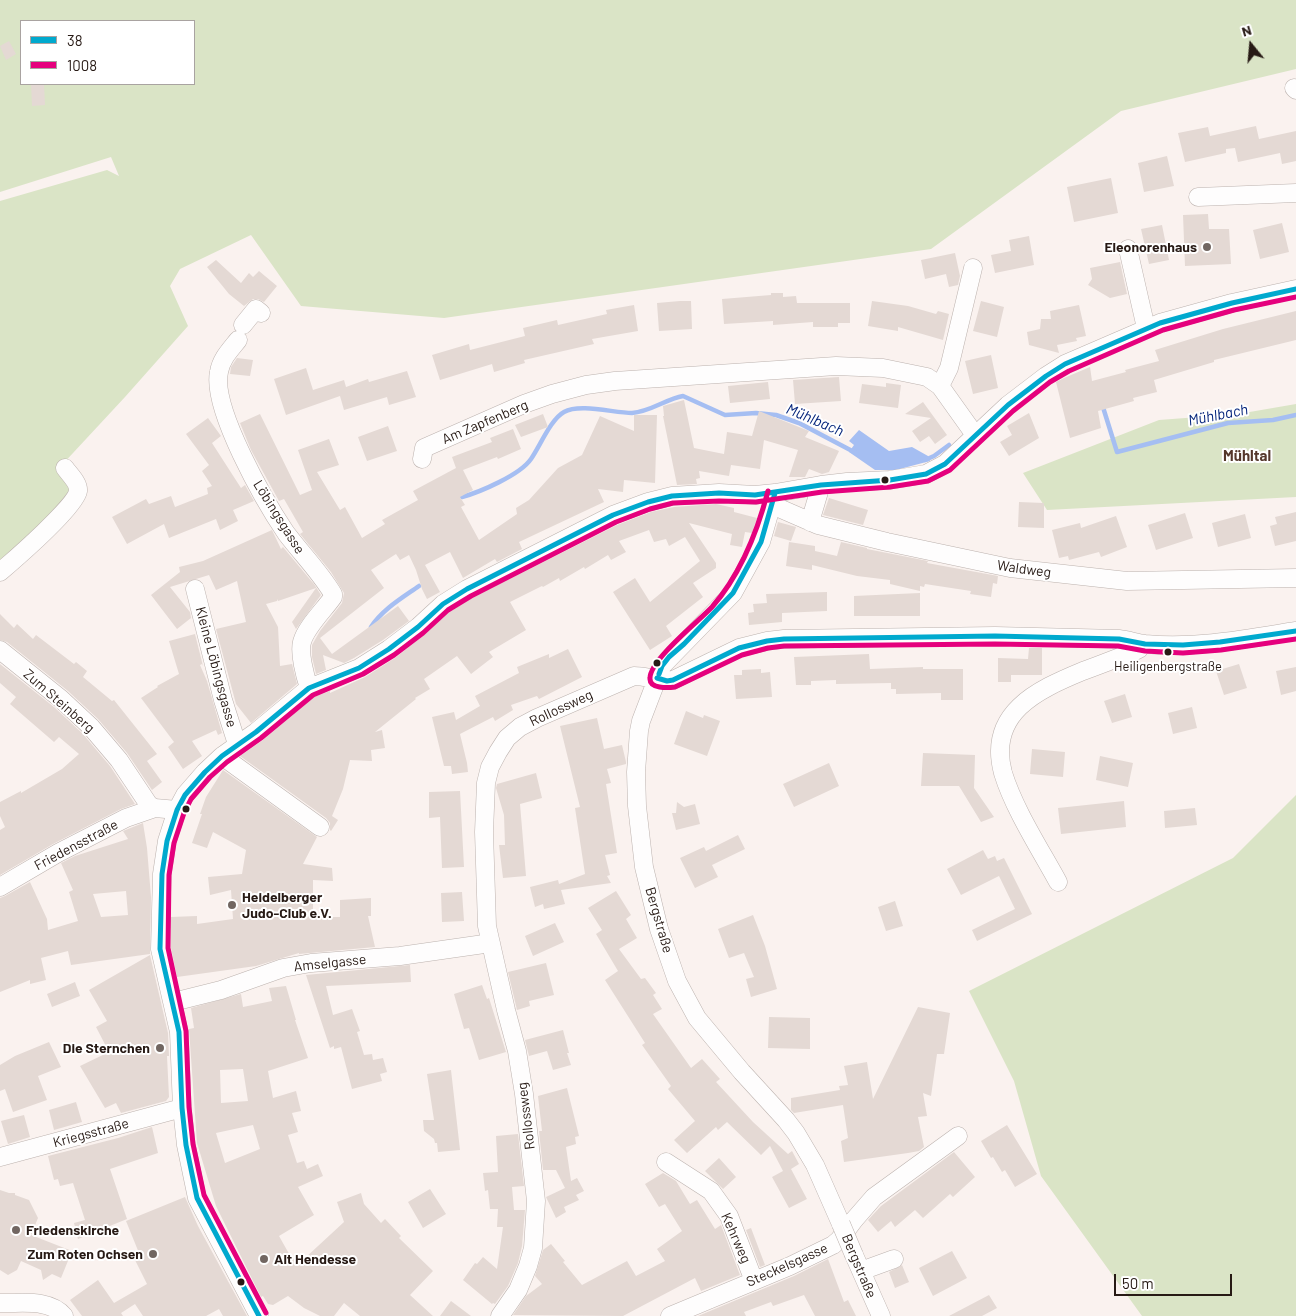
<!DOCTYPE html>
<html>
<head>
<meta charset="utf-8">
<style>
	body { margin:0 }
	#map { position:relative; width:1296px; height:1316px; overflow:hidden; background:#faf2ef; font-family:Barlow,sans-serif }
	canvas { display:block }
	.legend { position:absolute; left:20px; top:20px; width:175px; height:65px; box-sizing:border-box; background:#fff; border:1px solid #a9a3a1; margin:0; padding:6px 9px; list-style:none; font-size:15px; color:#271a15 }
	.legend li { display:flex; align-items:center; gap:10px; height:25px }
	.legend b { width:25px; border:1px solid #a9a3a1 }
	.north { position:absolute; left:1226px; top:20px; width:50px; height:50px; -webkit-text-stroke:4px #fff; paint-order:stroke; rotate:343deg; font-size:14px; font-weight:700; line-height:20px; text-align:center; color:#271a15 }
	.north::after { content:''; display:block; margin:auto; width:18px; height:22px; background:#271a15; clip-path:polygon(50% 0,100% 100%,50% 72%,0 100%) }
	.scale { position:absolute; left:1114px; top:1274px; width:118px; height:22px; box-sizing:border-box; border:2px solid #271a15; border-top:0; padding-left:6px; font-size:15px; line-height:18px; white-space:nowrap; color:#271a15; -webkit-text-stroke:4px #fff; paint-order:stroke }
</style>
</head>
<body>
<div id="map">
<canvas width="1296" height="1316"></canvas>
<ul class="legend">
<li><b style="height:6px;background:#00a9ce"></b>38</li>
<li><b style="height:6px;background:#e5007d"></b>1008</li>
</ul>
<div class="north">N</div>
<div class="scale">50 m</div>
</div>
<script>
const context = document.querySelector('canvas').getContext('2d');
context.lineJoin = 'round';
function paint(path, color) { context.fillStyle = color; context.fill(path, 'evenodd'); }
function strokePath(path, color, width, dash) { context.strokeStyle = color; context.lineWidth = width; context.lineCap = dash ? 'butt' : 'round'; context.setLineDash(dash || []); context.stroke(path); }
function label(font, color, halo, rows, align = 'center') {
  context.font = font + ' Barlow,sans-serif'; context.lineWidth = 4; context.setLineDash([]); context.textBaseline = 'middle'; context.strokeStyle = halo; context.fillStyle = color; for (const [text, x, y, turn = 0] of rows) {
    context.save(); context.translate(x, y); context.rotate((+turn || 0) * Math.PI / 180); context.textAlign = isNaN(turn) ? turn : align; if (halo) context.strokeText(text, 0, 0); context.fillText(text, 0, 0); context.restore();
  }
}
paint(new Path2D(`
	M0,0h1296v69l-175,42 -190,138 -487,69 -143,-12 -50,-71 -71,34 -10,17 18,40 -63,71 -65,70 14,25 -74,75v-366l107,-31 12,6 -8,-19 -111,35zM21,21h173v63h-173z
	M1296,404v93l-249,13 -24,-37 136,-53 79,-6z
	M1296,795v521h-154l-101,-140 -27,-95 -45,-90 264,-133z`), '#dae4c6');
paint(new Path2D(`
	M859,430l30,21 23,-4 16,9 2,5 -34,9h-21l-26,-18 5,-7 -5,-4z`), '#a5bef2');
strokePath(new Path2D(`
	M1102,404l15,48 111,-29 45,-3 23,-5
	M925,460l9,-4 15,-11
	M462,497c18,-5 58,-22 69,-38 9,-13 20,-40 33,-47 16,-9 50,1 68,1 18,-1 34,-14 51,-17l42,19 31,-2 20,2 23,8 57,30
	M371,627c12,-18 31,-29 48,-41`), '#a5bef2', 4.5);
paint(new Path2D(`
	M9,41l7,13 -10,6 -6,-14z
	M31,84h13l1,21 -13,1z
	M1256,126l3,13 37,-8v30l-14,3 -2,-11 -42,9 -3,-14 -9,1v4l-41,9 -7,-29 30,-6 2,9z
	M1167,156l7,30 -30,6 -6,-29z
	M1111,178l7,35 -44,9 -7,-35z
	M1208,214l1,15h20l2,35 -46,2 -2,-51z
	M1282,223l7,29 -29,7 -7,-29z
	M1162,225l7,35 -20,4 -8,-35z
	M1029,236l5,29 -39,8 -4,-18 20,-4 -2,-11z
	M955,253l5,23 -2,9 -9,2 -3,-13 -21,5 -4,-19z
	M216,260l25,23 8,-10 4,4 6,-6 18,15 -13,16 -6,-3h-5l-9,7 -15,-12 -22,-27z
	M1120,262l7,32 -17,4 -22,-13 4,-6 -2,-11z
	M771,293h12v4l13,-1 1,7h53v20h-12v4h-25v-5l-40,3v-4l-49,3 -2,-25 49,-4z
	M680,301h11l1,28 -33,2 -2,-28z
	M872,301l36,5 28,8 2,-3 11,3 -6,26 -45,-13v4l-30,-5z
	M981,301l23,6 -7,30 -24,-6z
	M634,305l4,26 -46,8 2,5 -70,16 1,3 -31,9 -2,-8 -52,16 -8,-25 37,-11 1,6 55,-14 -2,-8 34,-8 1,5 49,-11 -1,-4z
	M1079,305l7,31 -10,2 1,3 -20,4 2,8 -30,-8 -2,-13 13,-3 1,-10h10l-1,-8z
	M1296,311v29l-82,20v2l-60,18 3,12 -24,6 1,3 -36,10 3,17 -31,10 -14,-56 8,-4 26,-11 2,14 34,-9 -1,-2 34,-9 -4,-11 68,-21z
	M991,355l7,33 -25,6 -8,-33z
	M237,358l16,2 -3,16 -20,-2 1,-7z
	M306,368l7,22 31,-10 2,7 22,-8 1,3 38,-11 9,26 -27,8 -2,-8 -43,13 -4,-14 -54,19 -12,-36z
	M839,377l2,24 -46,3 -2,-24z
	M768,382l2,17 -40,4 -2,-17z
	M886,383l15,2 -3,23 -39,-5 3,-19 24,3z
	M684,400l10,48 30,6 3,-22 25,4 7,-25 50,20 -4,6 34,14 -10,21 -7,2 -13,-5 -4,8h-16l9,-27 -34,-10 -4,29 -29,-4 -2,11 -30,-5 1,7 -4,1 1,5 -20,1 -14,-69h1l-1,-10z
	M923,402l24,33 -12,9 -6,-8 -9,6 -8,-11 19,-13 -26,-4z
	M1029,413l10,25 -30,18 -9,-14 12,-7 -5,-9z
	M260,414l40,81 12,-5 -14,-40 31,-11 10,26 -22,7 23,38 5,-3 17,31 23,-14 -3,-4 36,-20 -5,-9 43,-23 -4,-11 40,-15 -2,-4 23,-9 8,20 -23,10 -1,-2 -34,13 10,20 -13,7 5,8 -4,2 18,33 38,-26 -1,-6 13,-8 29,-32 24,-13 18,-39 34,15v-16h23l-2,68 -31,-3 -1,12 -25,-3 6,13 -85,40 3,7 -25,13 -2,-3 -32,19 -13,-26 -25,13 15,27 -13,7 -5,-10 -6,-19 -7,-15 -9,5 -4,-6 -25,16 13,18 -64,50 12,16 66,-48 11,15 -26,19 -29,18 -10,5 -21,-8 3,15 -10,4 -4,-17v-12l8,-14 22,-28 2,-10 -13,-21 -31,-38 3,-2 -19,-33 -5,2 -28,-51 -11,-27z
	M543,414l5,13 -27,10 -6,-12z
	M208,418l13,18 -9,7 29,45 4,-3 9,16 -21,9 5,11 -18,9 -4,-11 -47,19 -5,-14 -37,20 -15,-27 34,-18 3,5 22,-8 4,11 33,-13 -1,-6 5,-2 -10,-15 7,-6 -23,-31z
	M388,426l9,25 -30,10 -9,-24z
	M829,498l39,12 -5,15 -40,-10z
	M1019,502l25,1v25l-26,-1z
	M716,504l18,4v4l23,6 -5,15 -7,-1 -3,15 -12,-2 2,-11 -43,-11 27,40v5l-23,15 10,14 -37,29 6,10 -22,14 -37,-58 22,-14 15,24 50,-41 -15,-24 -16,9 -3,-7 -12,3 -5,-12 -30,11 7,11 -15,8 -3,-5 -23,14 -1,-2 -24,14 -1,-3 -16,9 -1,-1 -32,16 16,28 -37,22 4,5 -22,17 -14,-18 -33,23 6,10 -15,9 1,1 -41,33 7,-2 3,18 -14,2 1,11 -22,-1 -7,29 -11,27 6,4 -7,11 -1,-1v-7l-4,-5 -86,-62 23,-16 51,-43 16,-6v2l35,-16 30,-19 29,-23 25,-23 23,-14 145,-73 34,-13 23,-5z
	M1296,512v29l-21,5 -5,-20 7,-2 -2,-7z
	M1185,513l8,25 -37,12 -8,-25z
	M1245,514l6,24 -33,9 -6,-24z
	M1116,516l11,31 -26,10 -2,-5 -30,8 -1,-4 -9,2 -7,-28 28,-7 1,5z
	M778,522l18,5 -5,14 -17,-5z
	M272,530l9,19 2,-2 25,30 6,7 7,11 -25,34 -4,-7 24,-34 -38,13 -1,-2v2l-11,3 12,23 2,39 12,-2 5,20 -46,39 -15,-19 -20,-75 30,-7 -9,-41 -21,9 -7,-15 -39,12 20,25 1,6 -14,11 -26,-34 29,-23 -1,-5 24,-6z
	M789,542l26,4v5l22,5 4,-14 26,6v1l61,12 -1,2 71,13 -1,8 -4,-1 -2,14 -21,-3 1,-3 -46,-7 -1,3 -4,-1v5l-30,-7v-4l-33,-4 -45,-11v5l-26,-4z
	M827,592v19l-45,2v9l-33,3 -1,-12 6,-1 -1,-8 14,-1 -1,-9z
	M920,593v23h-66v-20z
	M0,614l14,14 3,-4 16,15 3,-4 38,29 2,-2 11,9 -4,6 29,24 2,-1 43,54 -10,7 15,21 -10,8 -25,-37 -29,-34 -30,-28 -61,-49 -7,-2z
	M195,634l8,32 -1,-2 -2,1 7,16 15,52 -4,2 -2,-5 -24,11 10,15 -19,13 -15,-22 6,-5 -33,-44 17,-11 -1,-1 22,-12 -10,-33z
	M1029,648h13v27h-31v7h-13v-24l30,1z
	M568,649l14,28 -43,22 -2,-3 -26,9 2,5 -18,11 -2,-4 -33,17 7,29 1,9 -16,2 -1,-8h-7l-12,-49 22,-5 2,8 24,-14 -5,-10 44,-23 -2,-6 32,-13v4z
	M869,654l1,15 53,-2v2h40v31h-22v-7l-45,1v-5h-5v-6l-55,1v-4l-25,1v4h-15l-2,-28z
	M0,664l54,43 29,27 27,32 25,38 -14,5 -68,35 -53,31v-45l5,-3 -5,-11v-14l21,-11v2l41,-24 17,-15 -20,-17 -5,5 -44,-38 6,-7 -16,-14z
	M1239,664l8,24 -23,7 -8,-24z
	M1296,667v24l-15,4 -5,-24z
	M761,669v4l9,-1 2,25 -36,2 -2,-24h8v-5z
	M1125,694l7,23 -20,6 -8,-22z
	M1192,707l5,21 -24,6 -5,-21z
	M686,711l17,7 1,-3 16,6 -13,35 -33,-12z
	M597,718l7,31 18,-4 4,17v2l-19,5 4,14 -5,1 11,69 -12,2 5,20 -3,1 4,7 -50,7 4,14 -21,5 -1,-5 -8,3 -5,-20 28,-7 1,4 26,-10 -10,-66 5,-1 -20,-81z
	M1032,749l33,3 -2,25 -33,-3z
	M923,753l52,2 -1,33 20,29 -13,5 -22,-36h-38z
	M1100,756l33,7 -5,24 -32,-7z
	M829,763l10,23 -45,21 -11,-23z
	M223,770l94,67 -14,27 29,4 1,13 -20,-1v37h27v-17l31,-2v18h-3l7,31 -76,7v-1l-43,13 -79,11 -6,-29v-31l26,-1v8l36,-5 -2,-29 -21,5 -2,-18 34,-3 4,-24 -33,-18 -6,16 -15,-5 10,-29h-2l6,-17z
	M536,773l6,25 -22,6 6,72 -23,2 -4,-33h6l-1,-30 -8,-27 1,-4z
	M460,791l4,76 -22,1 -2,-51 -11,1v-26z
	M1124,801l2,26 -65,7 -3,-26z
	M677,802l7,5 11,-3 5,20 -24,6 -4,-17h4z
	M1195,808l2,17 -32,3 -1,-17z
	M143,823l4,25 4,49 -1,57 -79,11 -3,-14 -27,7 5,22 -16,4v-4l-30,12v-94l5,-2 25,-14 17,37 1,11 30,-9 -9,-29 4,-2 -12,-27 14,-7 53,-17 -5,-8zM126,891l2,24 -27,2 -8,-23z
	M738,835l7,14 -33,16 6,12 -23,11 -15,-30 24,-11 2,4z
	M983,850l5,9 7,-3 2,5 7,-3 28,56 -55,27 -5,-11 43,-21 -16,-33 -38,19 -14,-26z
	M616,891l15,24 -5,4 11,19 -18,11 22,30 4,-1 11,15 -3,2 9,14 -9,5 38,54 11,-9 18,20 -4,3 37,40 35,32 4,-3 7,13 -8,5 16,30 -18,9 -17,-31 11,-6 -13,-25 -9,9 -34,-33 -9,8 -2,-3 -29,26 -13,-13 21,-19 -27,-32 3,-3 -29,-41 3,-2 -40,-63 13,-9 -22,-37 6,-4 -14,-22z
	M462,892l2,29 -22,1 -1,-29z
	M895,901l8,25 -17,5 -8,-24z
	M753,915l12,31 12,43 -26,8 -5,-18 8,-2 -10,-24 -15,5 -11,-29z
	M555,923l9,19 -31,14 -8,-20z
	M150,955l18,78 1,23h-2l2,41 -3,4 -45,12 -5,-10 -11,5 -25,-42 29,-14 -13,-25 11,-6 -18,-31z
	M546,963l8,32 -25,6 1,5 -13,4 -9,-38z
	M410,965l1,17 -85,4 7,29 19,-6 8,22 -3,1 7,23 8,-1 1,6 10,-2 4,14 -7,2 2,7 -30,8 -11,-42 -7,2v-3l-4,2 -24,-73z
	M75,982l5,14 -28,11 -5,-13z
	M482,985l5,14 2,-1 17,54 -27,8 -10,-32 -5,1 -10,-35z
	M286,986l10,34h-1l13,38 -40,13 5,27 23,-7 5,20 -9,2 6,19 -10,3 9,28 7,-2 3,8 11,-5 5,12 -25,11 16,28 -35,21 13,23 9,-5 4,4 39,-36 -7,-20 24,-9 3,11 17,19 4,-4 16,17 -2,2 34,33 -23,24 23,21h-73l-16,-13 -10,13h-14l-16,-8 -16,-12 -15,9 -5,-1 -5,-8 -2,1 -45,-91 -19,-63 -8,-114 5,-1 -3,-20 50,-14 2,13 29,-6 -3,-13zM243,1069l5,32 -27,2 -1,-33zM253,1125l7,24 -35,14 -9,-30z
	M918,1007l32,6 -6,41h-7l-6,42 -8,-3 4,23 -9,1 6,30 -5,4 -11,2 -64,9 -3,-21 7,-3 -5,-33 -49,8 -3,-3v-12l49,-8 -1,-4 9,-1 -4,-19 23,-4 6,37z
	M769,1017l41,1v31l-42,-1z
	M563,1030l6,23h-2l4,12 -18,5 -6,-19 -18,5 -4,-16z
	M49,1042l12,25 -23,9 9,24 -34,12 -8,-23 -5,2v-26l15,-9z
	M451,1070l9,80 -22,2 -1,-9h-2l-1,-4 -10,-8 -1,-11h11l-7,-46z
	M567,1088l12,48 -4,1 1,7 -10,3 5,34 6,-3 7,13 -8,4 3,5 -15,7 2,5 -10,6 -10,-21 19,-9 -9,-18h-13l-4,-39h3l-4,-35z
	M76,1102l6,20 -28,8 -5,-20z
	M24,1115l6,22 -22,7 -7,-23z
	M1007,1125l30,49 -22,13 -10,-17 -3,2 -9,-15 -2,1 -10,-17z
	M152,1127l6,26 -48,16 17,50 -49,20 -4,-16 11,-3 -12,-37 -13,3 -2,-7 -4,1 -6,-24 70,-18z
	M518,1134l6,52 -12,1 2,23h11l-3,36 -4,17 -10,23 -13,18 -2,-1 -1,1 -29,-24 12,-17 2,1 6,-7 14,12 6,-42h-6l1,-18h-8l-2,-19 -3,1 -2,-18 15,-1 -2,-36z
	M954,1152l21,25 -22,20 -3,-3 -27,24 -8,-8 -20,17 -4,-6 -13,11 -10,-12 13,-14z
	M719,1158l17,19 -13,12 -18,-18z
	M663,1173l13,8 14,23 7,-4 18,29 6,-4 19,50 -39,16 -6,-13 -72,38 -110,-1 13,-19 16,-12 -7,-8 8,-26 8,-6 14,17 -2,1 19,23 45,-24 9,15 29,-15 -8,-12 25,-18 -17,-27 -6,3 -14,-23z
	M430,1189l16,25 -23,14 -15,-26z
	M0,1190l9,3h6v2l14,5 9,18 -7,17 41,16 -11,27 -9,-4 -9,6 -2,-10 -20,-9 -4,9 -9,5 -8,-5z
	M185,1197l13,29 49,90h-24l-4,-7 -13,7h-63l-8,-12 -14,9 2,3h-41l-12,-16 28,-20 16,23 33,-19 -14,-28 6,-3 -13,-32z
	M751,1228l14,37 -5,2 -14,-37z
	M952,1251l15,27 -34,18 -14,-28z
	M828,1259l16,43 4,-2 8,16h-41l-11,-21 -31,11 -2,-4 -27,10 2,4h-48l96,-40z
	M902,1265l7,17 -14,6 -6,-16z
	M989,1295l8,13 -15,8h-33z
	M451,1301l20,15h-31z`), '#e4d9d4');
const minor = new Path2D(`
	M1294,88l2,2
	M1198,197l98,-4
	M1128,249l18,79
	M243,325l13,-16 5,4
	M238,340c-8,10 -17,19 -19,32 -8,36 46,130 67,161 15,20 34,39 47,61v3c-9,13 -27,30 -31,45 -3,11 3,34 7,46
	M940,386l9,-18 24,-100
	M422,459l2,-11 100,-44 28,-10 34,-9 29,-4 221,-15 47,2 44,9 13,9 35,49
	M775,493l-14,49 -28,51 -71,73 -21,55 -2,10 -3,41 1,34 7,61 15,62 18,52 20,37 45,54 44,48 10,13 19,32 26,59
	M772,505l46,20 69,17 123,26 117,13 169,-3
	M810,522l11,-37
	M0,572c14,-12 76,-66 78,-81 1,-8 -8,-16 -13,-23
	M195,589l28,111 14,44
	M0,650l61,49 30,28 28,33 30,45 6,3 22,2
	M222,756l98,71
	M1058,882c-18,-33 -44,-73 -55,-109 -16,-60 34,-83 80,-102 17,-6 34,-13 50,-19l6,-3 3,-5
	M0,887l58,-34 68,-35 29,-10
	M173,1002l48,-12 62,-22 28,-5 89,-7 91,-13
	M0,1157l182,-49
	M666,1162l45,29 18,25 25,65
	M854,1255l27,61
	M861,1271l33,-12
	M0,1303c20,1 49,-5 64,13
	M259,1316l-62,-118 -11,-53 -4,-37 -3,-76 -19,-83 2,-75 5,-33 10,-31 8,-15 20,-23 17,-16 34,-24 53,-44 50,-20 30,-19 29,-22 25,-23 24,-15 146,-74 35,-13 24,-6 47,-3 36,2 20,-2 46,-8 26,-3 43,-2 36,-6 19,-10 63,-59 38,-29 19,-12 95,-41 72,-20 64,-14
	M500,1316l18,-26 10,-24 5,-18 3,-47 -12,-107 -7,-43 -11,-41 -19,-84 -3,-94 2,-49 4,-16 8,-15 9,-14 13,-11 17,-9 97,-42c13,0 27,6 39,4l66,-32 28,-7 17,-2 211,-3 124,3c9,1 18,4 26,5 50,5 101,-5 151,-13
	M670,1316l120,-50 43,-21 6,-5 15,-20 20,-23 84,-61`);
strokePath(minor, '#bcb2ae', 19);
strokePath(minor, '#fefdfd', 18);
const minorBridge = new Path2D(`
	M841,1224l13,31`);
strokePath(minorBridge, '#bcb2ae', 19, []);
strokePath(minorBridge, '#fefdfd', 18);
strokePath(new Path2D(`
	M659,674l3,-8 7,-9 15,-13 49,-51 28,-51 14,-49
	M657,678l10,3 6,-1 66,-32 28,-7 17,-2 211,-3 124,3 26,5 38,1 37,-3 76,-11
	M259,1316l-62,-118 -11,-53 -4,-37 -3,-76 -19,-83 2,-75 5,-33 10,-31 8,-15 20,-23 17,-16 34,-24 53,-44 50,-20 30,-19 29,-22 25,-23 24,-15 146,-74 35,-13 24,-6 47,-3 36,2 66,-10 69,-5 36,-6 19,-10 63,-59 38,-29 19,-12 95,-41 72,-20 64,-14`), '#00a9ce', 5);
strokePath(new Path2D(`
	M768,491c-11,42 -27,83 -56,116 -13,14 -62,53 -62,71 -1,11 18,10 25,9l67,-32 26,-7 16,-2 211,-2 123,2 27,5 38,2 38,-3 75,-11
	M266,1313l-62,-118 -11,-51 -4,-37 -3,-76 -18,-83 1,-73 5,-32 10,-30 7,-14 19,-22 17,-15 34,-24 52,-43 50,-21 31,-19 29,-22 25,-23 23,-14 145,-74 34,-13 23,-6 46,-2 37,1 66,-10 68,-5 38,-6 22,-11 63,-59 37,-29 19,-11 94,-41 71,-20 62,-13`), '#e5007d', 5);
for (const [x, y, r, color] of [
	[1207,247,5,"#716661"],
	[885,480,4.5,"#271a15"],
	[1168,652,4.5,"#271a15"],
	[657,663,4.5,"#271a15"],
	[186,809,4.5,"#271a15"],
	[232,905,5,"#716661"],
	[160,1048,5,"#716661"],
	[16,1230,5,"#716661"],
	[153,1254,5,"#716661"],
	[264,1259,5,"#716661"],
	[241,1282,4.5,"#271a15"]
]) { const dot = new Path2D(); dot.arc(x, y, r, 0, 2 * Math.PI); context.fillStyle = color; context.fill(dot); strokePath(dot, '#fff', 2); }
label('13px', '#271a15', '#fff', [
	["Heiligenbergstraße",1168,667]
]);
label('bold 14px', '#271a15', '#fff', [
	["Eleonorenhaus",1197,247],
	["Heidelberger",242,897,"left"],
	["Judo-Club e.V.",242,913,"left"],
	["Die Sternchen",150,1048],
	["Friedenskirche",26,1230,"left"],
	["Zum Roten Ochsen",143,1254],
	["Alt Hendesse",274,1259,"left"]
], 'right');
label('14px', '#271a15', '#fff', [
	["Am Zapfenberg",485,422,-23],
	["Löbingsgasse",279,517,58],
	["Waldweg",1024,569,8],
	["Kleine Löbingsgasse",216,667,75],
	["Zum Steinberg",59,701,41],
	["Rollossweg",561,708,-25],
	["Friedensstraße",76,845,-28],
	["Bergstraße",659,920,74],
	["Amselgasse",330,963,-6],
	["Rollossweg",526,1116,-97],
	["Kriegsstraße",91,1133,-15],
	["Kehrweg",736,1238,66],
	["Steckelsgasse",787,1265,-24],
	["Bergstraße",859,1266,67]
]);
label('italic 15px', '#04247b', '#fff', [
	["Mühlbach",1218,415,-11],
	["Mühlbach",815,420,23]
]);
label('bold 15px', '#54372b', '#fff', [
	["Mühltal",1247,456]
]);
</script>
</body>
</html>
